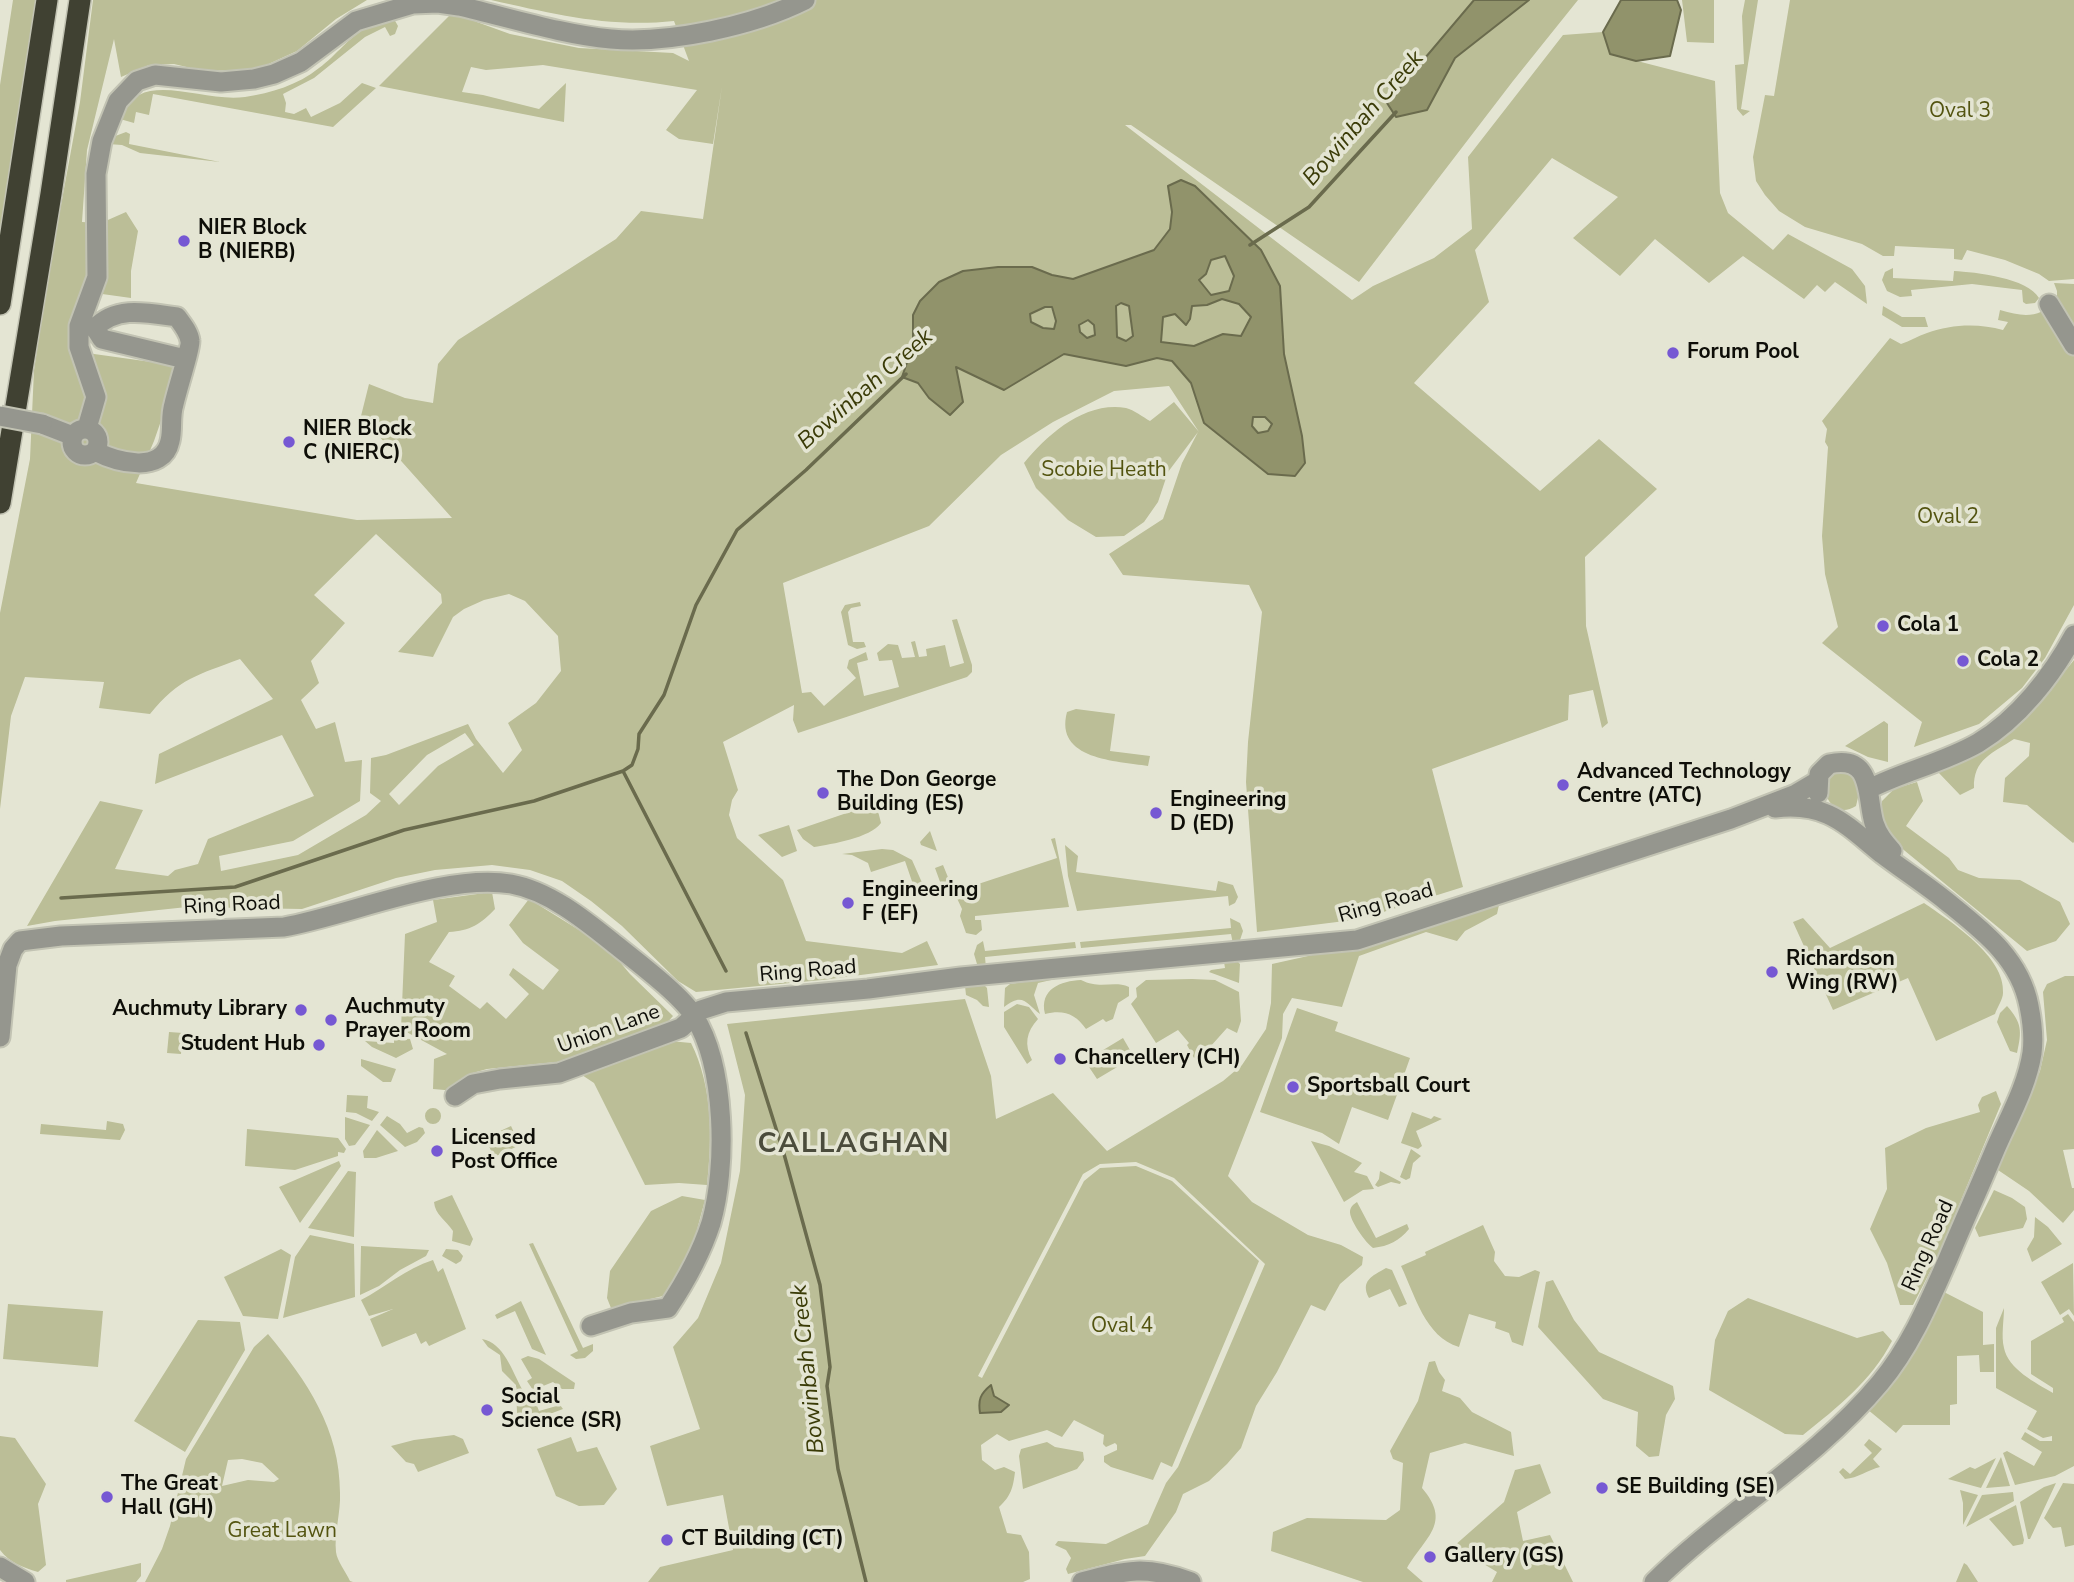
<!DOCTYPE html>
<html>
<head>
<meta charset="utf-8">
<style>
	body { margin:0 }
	canvas { display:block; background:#e4e5d3 }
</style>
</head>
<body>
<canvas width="2074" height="1582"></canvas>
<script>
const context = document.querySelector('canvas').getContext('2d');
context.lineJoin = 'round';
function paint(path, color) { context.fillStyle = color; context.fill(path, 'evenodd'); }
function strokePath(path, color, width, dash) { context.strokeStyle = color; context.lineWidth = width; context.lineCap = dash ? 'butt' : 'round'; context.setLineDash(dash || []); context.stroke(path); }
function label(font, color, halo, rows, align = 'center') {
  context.font = font + ' "Nunito Sans",sans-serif'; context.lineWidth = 7; context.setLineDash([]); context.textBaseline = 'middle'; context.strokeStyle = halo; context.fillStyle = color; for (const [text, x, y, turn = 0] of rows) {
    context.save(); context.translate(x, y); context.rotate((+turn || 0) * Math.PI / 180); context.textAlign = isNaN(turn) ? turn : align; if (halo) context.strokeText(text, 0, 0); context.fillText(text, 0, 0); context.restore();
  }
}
paint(new Path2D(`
	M13,0h24l-37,233v-148z
	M93,0h274l-31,19 -39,32 -35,16 -19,4 -44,-1 -25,-6 -25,1 -28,12 -7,-38 -27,111 -5,72 19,1 25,-11 12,19 -7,40v27l-36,-5 -12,29 4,31 93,13 -26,75 -18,42 221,37 95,-2 -91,-102 8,-32 36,14 28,5 5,-39 20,-24 158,-101 25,-28 62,8 19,-133 -9,58 -34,-5 -13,-9 31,-40 -154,-25 -57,5 -15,-3 -9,25 21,3 56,14 27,-26 -2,39 -185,-36 73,-73 58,21 69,14 94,5 16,8 -15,-40c-65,7 -120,-7 -183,-21h1087l-65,81 -154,201 -228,-157h-6l227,175 21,-14 61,-28 38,-29 -4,-72 95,-122 40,-3 7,22 105,27 5,112 8,20 45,37 15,-16 64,35 13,17 2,18 -32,-22 -10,10 -8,-7 -13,14 -61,-43 -34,27 -54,-44 -35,37 -47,-38 45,-41 -66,-39 -77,92 14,52 -75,81 126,108 59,-52 58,50 -72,68 1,69 22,97 -6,5 -9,-38 -24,5 -1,25 -136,49 31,118 -102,32 -104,13 -11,-150 2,-40 14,-130 -13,-27 -126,-10 -14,-21 54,-35 19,-56 16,-31 -30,40 -10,30 -14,20 -20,14 -28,1 -28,-17 -32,-32 -12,-25c24,-29 61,-62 102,-55 8,2 17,9 24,13l24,-19 25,30 -30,-46 -55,5 -61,31 -52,33 -72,71 -146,57 19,110 9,-1 13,14 32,-28 -9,-10 2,-8 17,-8 2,8 -11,3 7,33 35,-9 -7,-27 -13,1 -2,-8 11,-9 10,1 4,13 13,-1 -4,-15 4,-1 4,16 8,-1 -1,-7 19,-4 5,22 14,-4 -12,-43 5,-1 15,46v7l-5,5 -169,56 -5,-13 1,-15 -71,37 15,48 -6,10 -3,15 8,23 46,42 23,61 96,12 25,-12 11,24 -116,15 -126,12 -18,-11 -56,-55 -31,-25 -29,-20 -32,-11 -38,-5 -57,5 -39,8 -94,31 -115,-2 -132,14 -28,5 73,-125 43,9 -28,59 53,7 7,-6 23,-6 10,-25 106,-43 -32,-61 -127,49 4,-30 114,-55 -33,-40c-42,16 -61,19 -90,55l-51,-6 5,-26 -79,-5 -14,39 -11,93v-196l30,-154 4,-89 13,-89 33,-179zM1168,186h27l66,64 19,36 4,68 18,82 -7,40 -27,-2 -64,-51 -13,-40 -19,-22 -15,-3 -31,8 -62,-12 -60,35 -48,-23 -27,32 -11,-15 -16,-6 11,-32 26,-63 24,-11 35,-4h34l20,8 21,4 81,-29 16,-21 2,-17zM376,534l65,60 1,9 -44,49 35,5 20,-40 11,-8 20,-9 25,-6 16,7 33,35 3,35 -25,32 -28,20 14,27 -19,23 -27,-34 -8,-15 -82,31 -15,3 -1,35 11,8 -15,14 -68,40 -77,16 -2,-15 74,-15 67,-40 2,-41 -17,2 -10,-40 -19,7 -15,-29 18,-17 -8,-22 34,-38 -31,-28zM465,733l9,12 -36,21 -39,39 -10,-11 38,-39z
	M1682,0h32v43l-27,-1z
	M1745,0h13l-17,109 9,2 -7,5 -6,-7 -2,-44 9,-1 -2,-48z
	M1790,0h284v279l-25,2 -10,-7 -34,-14 -38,-10 -5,10 -8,-1v-10l-59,-3 -1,10h-11l-21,-12 -57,-17 -26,-16 -14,-16 -9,-14 -3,-24 12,-62 9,1z
	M394,19l4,7 -3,8 -5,2 -5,-9 -20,10 -51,41 -31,16 3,9 -1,9 9,2 12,-6 5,9 29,-14 22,-20 14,5 -43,39 -180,-33 -4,21 -13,-3 -2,11 -14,-4 -1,-6c6,-7 12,-15 20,-18 27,-14 72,7 106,2 26,-4 53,-12 74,-29 17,-12 31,-33 50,-41 8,-4 17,-6 25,-8z
	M126,132l4,2 -1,10 91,18 -80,-9 -18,-8 -14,-1 2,-6z
	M1225,256l9,20 -5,16 -18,4 -12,-15 7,-7 5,-14z
	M1893,268v10l60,3 1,-10c21,1 74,7 85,27l-4,5 -9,1 -3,-2 -1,-12 -50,-6 -61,6 1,6 -12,1 -13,-6 -5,-11 3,-8z
	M2054,283l20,1v321l-29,53 -23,30 -43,36 -65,23 8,-25 -100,-79 16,-16 -13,-53 -3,-38 6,-89 -3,-5 2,-13 -5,-8 68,-83 11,6c9,-3 17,-8 26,-11 24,-9 52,-10 76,-3l5,-8 -10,-2 2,-10c24,7 38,9 57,-10v-9z
	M1222,299l17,5 13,13 -11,19 -18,-1 -29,11 -33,-4 2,-25 12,-3 15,5 2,-13 15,-1z
	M1121,303l8,3 4,30 -7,5 -9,-4 -1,-31z
	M1883,306l19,11h23l3,10h-26l-20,-12z
	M1045,307h6l5,14 -2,8 -11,-1 -12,-5 -1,-9z
	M1088,320l6,5 1,10 -8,4 -7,-7 -1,-7z
	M1252,417h13l7,7 -4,7 -10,2 -6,-7z
	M860,602l1,4 -10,2 -3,4 5,30h11l2,5 -9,2 -9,-4 -7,-33 4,-7z
	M2074,660v182l-1,1 -46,-38 -24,-3 2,-24 24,-22 1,-13 -16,-4c-21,14 -41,20 -40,49l-14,7 -22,-23 51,-25 52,-46z
	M1076,709l39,5 -5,37 40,5 -2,10c-31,-5 -94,-6 -81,-54z
	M1884,721l4,3v38l-20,-5 -23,-11z
	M1840,768l15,7 5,14 -4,17c-16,10 -27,0 -32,-16l4,-16z
	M1917,782l6,19 -17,25 43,32 9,12 21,8 41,2 40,22 10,22 -14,17 -29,10 -139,-114 -6,-20v-16l12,-12z
	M876,803l5,20c-11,15 -49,21 -67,24l-11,-8 -6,-9z
	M789,825l8,26 -15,6 -24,-22z
	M930,831l7,20 -16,-6 -1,-3z
	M1055,838l14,69 -94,9v4h6l1,10 -6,5 -10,-2 -6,-17 2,-7 -8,-17 103,-34 -6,-19z
	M1065,845l13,11 -2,16 140,19 2,-10 15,4 5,12 -3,6 -6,3 -1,-10 -151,15 -9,-35z
	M882,849l11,1 19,10 15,34 -10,2 -12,-35 -34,11 -3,-9 -16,-8 -10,-1z
	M943,865l9,22 -9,3 -8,-22z
	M492,892l3,17c-14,15 -25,22 -46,23l-20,30 26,14 -6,10 31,23 7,-7 19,17 23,-25 -20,-19 4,-7 30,22 16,-20 -36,-27 -14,-18 20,-26 79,49 22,26 43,42 -7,8 -100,37 -79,8 -18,5 -13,17 -23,-2 1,-30 13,-5 -46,-25 4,-95 32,-12 -4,-22z
	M1924,903c26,18 82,54 79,90 0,6 -6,15 -8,21l-59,27 -28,-63 -75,32 -40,-88 10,-4 27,30z
	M1499,905l-2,9 -32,17 -8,10 -31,-9 -67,24 -17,51 -50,-9 -9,16 -1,24 -54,138 24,26 56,33 33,10 22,12 -1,8 -22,19 -15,27 -14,-6 -34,67 -21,34 -15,42 -14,16 -18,17 -26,13 -7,18 -31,44 -20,3 -57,15 -2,-5 5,-11 -5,-8 -11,-5 3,-4 48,3 42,-20 18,-41 12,-16 87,-203 -91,-86 -38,-16 -36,2 -17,10 -105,202 4,2 102,-197 16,-13 36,-2 36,15 87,80 -87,206 -11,-5 -8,18 -42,-13 -7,-5v-6l13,-6v-5l-2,-2 -9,4 -3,-3 1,-9 -30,-15 -12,17 -15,-7 -38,11 -12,-7 -16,11 1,15 13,10 9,-3 11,5c-2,16 -4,24 -16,35l8,26 14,2 8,17 1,27 -7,3h-375l12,-15 73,-17 -10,-55 -56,11 -17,-60 50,-17 -27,-82 25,-29 23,-55 19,-92 5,-76 -18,-71 238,-25 26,77 5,43 57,-26 54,58 116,-70 19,-16 24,-36 5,-26 1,-39 81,-18z
	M1230,918l10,5 3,8 -3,9 -7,4 -2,-10 -150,14 -1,-6 151,-14z
	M983,941l2,10 90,-9 1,6 -91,9 1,11 -9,-4 -3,-10 3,-9z
	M1237,961l3,3 -1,19 -30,-11 2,-2 14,-2 -1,-6z
	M1073,975l-35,8 -4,12 6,19c-14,-11 -17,-22 -36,-7l1,-19 5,-4z
	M2065,976h9v173l-11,1 9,38h2v22l-11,13 -34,-32 -31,-21 42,-99 7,-31 -4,-48 4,-8z
	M1192,979l23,1 24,12 2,29 -4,12 -10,-5 -17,19 -16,11 -7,-13 2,-2 -11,-13 -22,13 -25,-39 6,-7 -1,-9 10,-8z
	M1081,980c20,10 32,0 48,7v9l-11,7 -5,16 -7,3 -3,-3 -17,10c-10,-15 -23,-20 -41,-15 -6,-25 16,-33 36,-34z
	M983,984l4,4 2,19 -6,-1 -6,-6 -11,-5 -1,-9z
	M1017,1004l12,3 9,12c-12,13 -14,26 -6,41l-5,4 -23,-37v-15z
	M2007,1006c15,17 15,25 10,47l-7,-2 -13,-29 3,-9z
	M1297,1008l41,14 -3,9 75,27 -22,62 -36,-13 -13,37 -17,-11 -62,-21z
	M169,1032l14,1 -2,21 -14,-1z
	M394,1038l16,1 3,10 -17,9 -24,-11 -7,-6 29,2z
	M1123,1038l11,19 -37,22 -12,-18z
	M670,1041l21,2c22,44 21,95 16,142l-28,-2 -34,2 -51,-102 -15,-10z
	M361,1059l35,10 -5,13h-8l-22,-16z
	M1996,1091l5,13 -64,154 -24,47h-13l-13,-42 -17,-34 17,-40 -2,-41 41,-20 54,-16 -2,-7 4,-8z
	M347,1095l21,1 -1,12 12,4 -7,9 -16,-8 -10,-1z
	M425 1116a8 8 0 1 1 16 0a8 8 0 1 1-16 0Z
	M1412,1112l19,7 3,-3 8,3 -26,12 6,15 -4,3 -17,-6z
	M387,1116l13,8 7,9 12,-6 4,1 2,5 -8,9 -12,5 -25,-22z
	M345,1117l25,8 -15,20 -6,1 -4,-7z
	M107,1121l16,3 2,6 -5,10 -80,-6 1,-10 65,6z
	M511,1126l9,19 -26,12 -9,-19z
	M247,1129l91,9 8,11 -2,4 -6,-1v4l-43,14 -50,-4z
	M377,1130l21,21 -22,7h-12l-1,-7z
	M1311,1141l18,5 33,17 -8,9 13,4 7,13 -11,1 -19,12z
	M1411,1149l10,7 -8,7 -3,15 -4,2 -6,-3z
	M339,1161l2,5 -41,57 -21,-36z
	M348,1171l8,1 -2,65 -46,-9z
	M1380,1171l21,11 -1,2 -9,-2 -13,5 -3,-2 4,-6z
	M1994,1190l18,8 13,9 2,12 -4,9 -44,9 -4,-9z
	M452,1195l21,44 -3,7 -18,-5 1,-10c-7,-11 -18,-16 -19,-29z
	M682,1196l23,4 -14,52 -28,44 -52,12 -4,-10 3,-27 41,-60z
	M1357,1202l19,36 31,-14 2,5c-10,12 -20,17 -36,19 -7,-5 -24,-28 -23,-37 1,-5 3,-6 7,-9z
	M2035,1217l13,10 14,17 -30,18 -5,-13 7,-12z
	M1483,1225l12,27 -1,9 11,15 14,1 16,-7 5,2 -17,74 -11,-4 -3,-9 -14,-5 1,-6 -27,-8 -10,33c-34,-10 -44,-52 -58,-81l25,-11 -1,-3z
	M310,1235l44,9 1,53 -72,21 12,-61z
	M533,1243l50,105 10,-4v7l-8,7 -9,1 -6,-4 8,-4 -49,-107z
	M361,1246l68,4 -3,6 -26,14 -21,16 -19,9z
	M281,1249l10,6 -13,64 -35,-3 -19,-39z
	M446,1249l12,1 5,6 -2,5 -5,3 -14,-8z
	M433,1260l5,12 5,-4 23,61 -37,17 -3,-5 -5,3 -5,-11 -34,14 -12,-28 23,-10 -24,7 -8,-16c25,-13 44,-31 72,-40z
	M2073,1263l1,53 -5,-7 -9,6 -19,-33z
	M1386,1268l6,2 15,34 -8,3 -9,-18 -21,9c-9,-17 3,-22 17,-30z
	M1553,1280l21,40 25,32 74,34 2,13 -9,16 -7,41 -10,1 -13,-11 2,-34 -35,-13 -65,-72 8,-45z
	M1942,1291l41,21v33l11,-1v28h-14l-1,-17 -22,1v48l-7,1v20h-47l-7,8 -29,-24z
	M1748,1298l109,40 26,-7 9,10c-21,40 -54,66 -89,94l-18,-1 -76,-44 6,-50 13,-29z
	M521,1301l25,54 -14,-6 -17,-38 -18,8 -2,-4z
	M8,1304l95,7 -5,56 -95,-8z
	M2004,1308c0,12 -3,28 0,40 4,21 32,35 49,45v-5l-22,-14v-33l33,-19 -2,-4 6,-4 6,8v144l-19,10 -40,9 -12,-32 4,-2 27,15 8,-14 -21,-13 4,-7 15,9h12v-5l-9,2 -16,-9 10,-18 -41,-23v-60z
	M198,1320l42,2 5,28 -60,102 -51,-31z
	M268,1334c39,47 72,95 72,159 1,18 -6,41 -4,59 1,9 10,20 14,29l3,1h-208l17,-33 8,-23 16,-67 68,-112zM242,1459l20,4 17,16 -5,3 -26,-2 -26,6 6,-26z
	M482,1339c22,4 30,32 40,50l4,5 5,-4 8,21 21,-6 3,4 -40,15 -6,-11 -1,-28 -14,-14 -2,-16 -12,-8z
	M528,1356l11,3 36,24 -1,6h-12l-9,-7 -20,8 -6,-9 5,-3 -11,-19z
	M1435,1361l4,11 6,8 -3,11 18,7 12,14 39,20 3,24 -49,-13 -35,10 -8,35c30,35 4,48 -15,80l16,14h-60l-92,-31 2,-19 34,-14 79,2 14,-10 3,-47 -10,-4 -3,-8 28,-50 11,-39z
	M454,1435l9,4 6,14 -51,19 -4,-8 -8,-2 -15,-16 23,-6z
	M0,1436l15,2 31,46 -8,20 8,61 -8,7c-16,-5 -28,-9 -38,-22z
	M571,1437l6,15 20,-5 20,42 -13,16 -25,1 -23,-10 -19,-47z
	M1869,1439l13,10 -9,10 7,8c-12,3 -22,11 -35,12l-6,-7 4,-4 7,6 22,-21 -8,-8z
	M1047,1442l8,5 28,5 1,8 -7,9 -54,20 -4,-33 2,-7z
	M2001,1457l9,29 -24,2z
	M1996,1458l-15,30 -33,-9 22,-12 5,2z
	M1540,1464l11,29 -34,19 6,29 27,-6 23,47h-81l5,-10 -43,-26 50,-44 11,-32z
	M2056,1483l-26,56h-2l-8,-37 24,-15z
	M2063,1483l11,1v61l-9,2 -4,-20 -8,1 -9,-10z
	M1960,1490l18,5 -15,30v-22z
	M2013,1492l1,9 -48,26 16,-32z
	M2016,1505l8,35 -1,4 -10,2 -24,-27z
	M141,1563v13l-5,6h-70v-2z
	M1964,1563l3,2 11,17h-22z`), '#bbbe97');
const water = new Path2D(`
	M1474,0h55l-74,58 -28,52 -31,7 -9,-14z
	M1621,0h56l4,10 -11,46 -34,5 -26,-7 -7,-22z
	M1181,180l14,6 66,64 19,36 4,68 18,82 3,27 -10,13 -27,-2 -64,-51 -13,-40 -19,-22 -15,-3 -31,8 -62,-12 -60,36 -48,-23 7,35 -13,13 -21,-17 -11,-15 -16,-6 11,-32v-30l7,-14 19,-19 24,-11 35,-4h34l20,8 21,4 81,-29 16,-21 2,-17 -4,-26zM1225,256l9,20 -5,15 -18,4 -12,-15 7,-6 5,-14zM1222,299l17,5 12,13 -10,19 -18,-2 -29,12 -33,-4 2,-25 12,-3 11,11 4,-6 2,-13 15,-1zM1121,303l8,3 4,30 -7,5 -9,-4 -1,-31zM1045,307h7l4,14 -2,8 -11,-1 -12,-6 -1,-8zM1088,320l6,5 1,10 -8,3 -7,-6 -1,-7zM1253,417h12l7,7 -4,7 -10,2 -6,-7z
	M991,1385l3,11 15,9 -8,7 -21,1c-2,-13 0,-19 11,-28z`);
paint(water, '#91936b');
strokePath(water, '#6a6b4d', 2);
strokePath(new Path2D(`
	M1250,245l59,-38 87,-95
	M61,898l174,-11 169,-57 130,-29 89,-30
	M726,971l-103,-200 9,-6 6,-16 1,-15 25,-39 32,-90 41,-75 69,-60 100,-96
	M746,1033l38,121 36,131 10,82 -3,19 11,83 28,113`), '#6a6b4d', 3.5);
const minor = new Path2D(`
	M2049,304l25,41
	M42,424l31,12
	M87,428l9,-31 -17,-50v-21l18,-49 -1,-103 6,-33 16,-40 19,-20 18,-6 66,7 33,-3 20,-5 27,-12 55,-41 57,-17 25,-1 21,3c48,11 105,29 152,33 58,5 142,-13 194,-39
	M72 442a13 13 0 1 1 26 0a13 13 0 1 1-26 0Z
	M95,451c21,11 68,24 75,-10 3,-12 0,-25 4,-37 2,-10 17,-58 16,-63 -1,-9 -8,-17 -13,-24 -29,-4 -60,-12 -82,11l7,11 83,20
	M1869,789c35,-18 74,-26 109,-46 40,-24 74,-67 96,-108
	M1818,793l1,-19 10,-10c45,-10 37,32 45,59 4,12 10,19 18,28
	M0,1037l7,-72 6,-16 7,-8 41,-5 223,-9c66,-12 162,-54 227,-43 39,7 75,37 105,61 21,17 64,49 78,71 32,51 33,151 17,207 -10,31 -25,58 -43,85l-37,5 -40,13
	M455,1096l18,-12 27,-5 59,-6 122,-45 20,-18 25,-8 142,-13 93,-12 396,-37 374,-121 65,-25 22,-13
	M0,1567l25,15
	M1082,1582c45,-12 64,-17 109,0
	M1654,1582c71,-70 161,-121 226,-199 31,-37 49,-81 68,-124 15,-36 31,-71 46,-107 13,-31 33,-65 38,-99 2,-15 0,-32 -3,-47 -9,-48 -47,-76 -83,-105 -21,-17 -43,-31 -64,-47 -37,-30 -55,-52 -107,-46`);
const highway = new Path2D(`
	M0,304l47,-304
	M0,503l51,-309 29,-194`);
strokePath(minor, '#c2c3b3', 23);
strokePath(highway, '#c2c3b3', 24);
strokePath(minor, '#95968e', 19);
strokePath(highway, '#404132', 21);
const minorBridge = new Path2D(`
	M0,416l42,8`);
strokePath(minorBridge, '#c2c3b3', 23, []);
strokePath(minorBridge, '#95968e', 19);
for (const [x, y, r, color] of [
	[184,241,7,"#7658d3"],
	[1673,353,7,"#7658d3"],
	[289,442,7,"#7658d3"],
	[1883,626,7,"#7658d3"],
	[1963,661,7,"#7658d3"],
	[1563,785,7,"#7658d3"],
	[823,793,7,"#7658d3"],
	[1156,813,7,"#7658d3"],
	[848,903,7,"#7658d3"],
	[1772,972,7,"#7658d3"],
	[301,1010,7,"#7658d3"],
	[331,1020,7,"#7658d3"],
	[319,1045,7,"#7658d3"],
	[1060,1059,7,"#7658d3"],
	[1293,1087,7,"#7658d3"],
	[437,1151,7,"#7658d3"],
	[487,1410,7,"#7658d3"],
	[1602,1488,7,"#7658d3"],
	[107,1497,7,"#7658d3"],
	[667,1540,7,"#7658d3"],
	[1430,1557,7,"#7658d3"]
]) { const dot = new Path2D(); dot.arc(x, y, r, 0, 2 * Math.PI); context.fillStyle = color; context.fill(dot); strokePath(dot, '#e4e5d3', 2.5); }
label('21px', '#535410', '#e4e5d3', [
	["Oval 3",1960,112],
	["Scobie Heath",1104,471],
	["Oval 2",1948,518],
	["Oval 4",1122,1327],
	["Great Lawn",282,1532]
]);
label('bold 21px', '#0e0e08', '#e4e5d3', [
	["NIER Block",198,229],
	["B (NIERB)",198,253],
	["Forum Pool",1687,353],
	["NIER Block",303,430],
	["C (NIERC)",303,454],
	["Cola 1",1897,626],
	["Cola 2",1977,661],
	["Advanced Technology",1577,773],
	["Centre (ATC)",1577,797],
	["The Don George",837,781],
	["Building (ES)",837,805],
	["Engineering",1170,801],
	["D (ED)",1170,825],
	["Engineering",862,891],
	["F (EF)",862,915],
	["Richardson",1786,960],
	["Wing (RW)",1786,984],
	["Auchmuty",345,1008],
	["Prayer Room",345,1032],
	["Auchmuty Library",287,1010,"right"],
	["Student Hub",305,1045,"right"],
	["Chancellery (CH)",1074,1059],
	["Sportsball Court",1307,1087],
	["Licensed",451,1139],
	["Post Office",451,1163],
	["Social",501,1398],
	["Science (SR)",501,1422],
	["The Great",121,1485],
	["Hall (GH)",121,1509],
	["SE Building (SE)",1616,1488],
	["CT Building (CT)",681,1540],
	["Gallery (GS)",1444,1557]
], 'left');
label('21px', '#0e0e08', '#e4e5d3', [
	["Ring Road",1386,904,-16],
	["Ring Road",232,906,-3],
	["Ring Road",808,972,-5],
	["Union Lane",609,1030,-20],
	["Ring Road",1929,1246,-66]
]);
label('italic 23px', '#3a3b07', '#e4e5d3', [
	["Bowinbah Creek",1364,119,-49],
	["Bowinbah Creek",866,390,-41],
	["Bowinbah Creek",809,1369,-96]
]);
context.letterSpacing = '2px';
label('bold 28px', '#4b4c3c', '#e4e5d3', [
	["CALLAGHAN",854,1145]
]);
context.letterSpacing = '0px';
</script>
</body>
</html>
